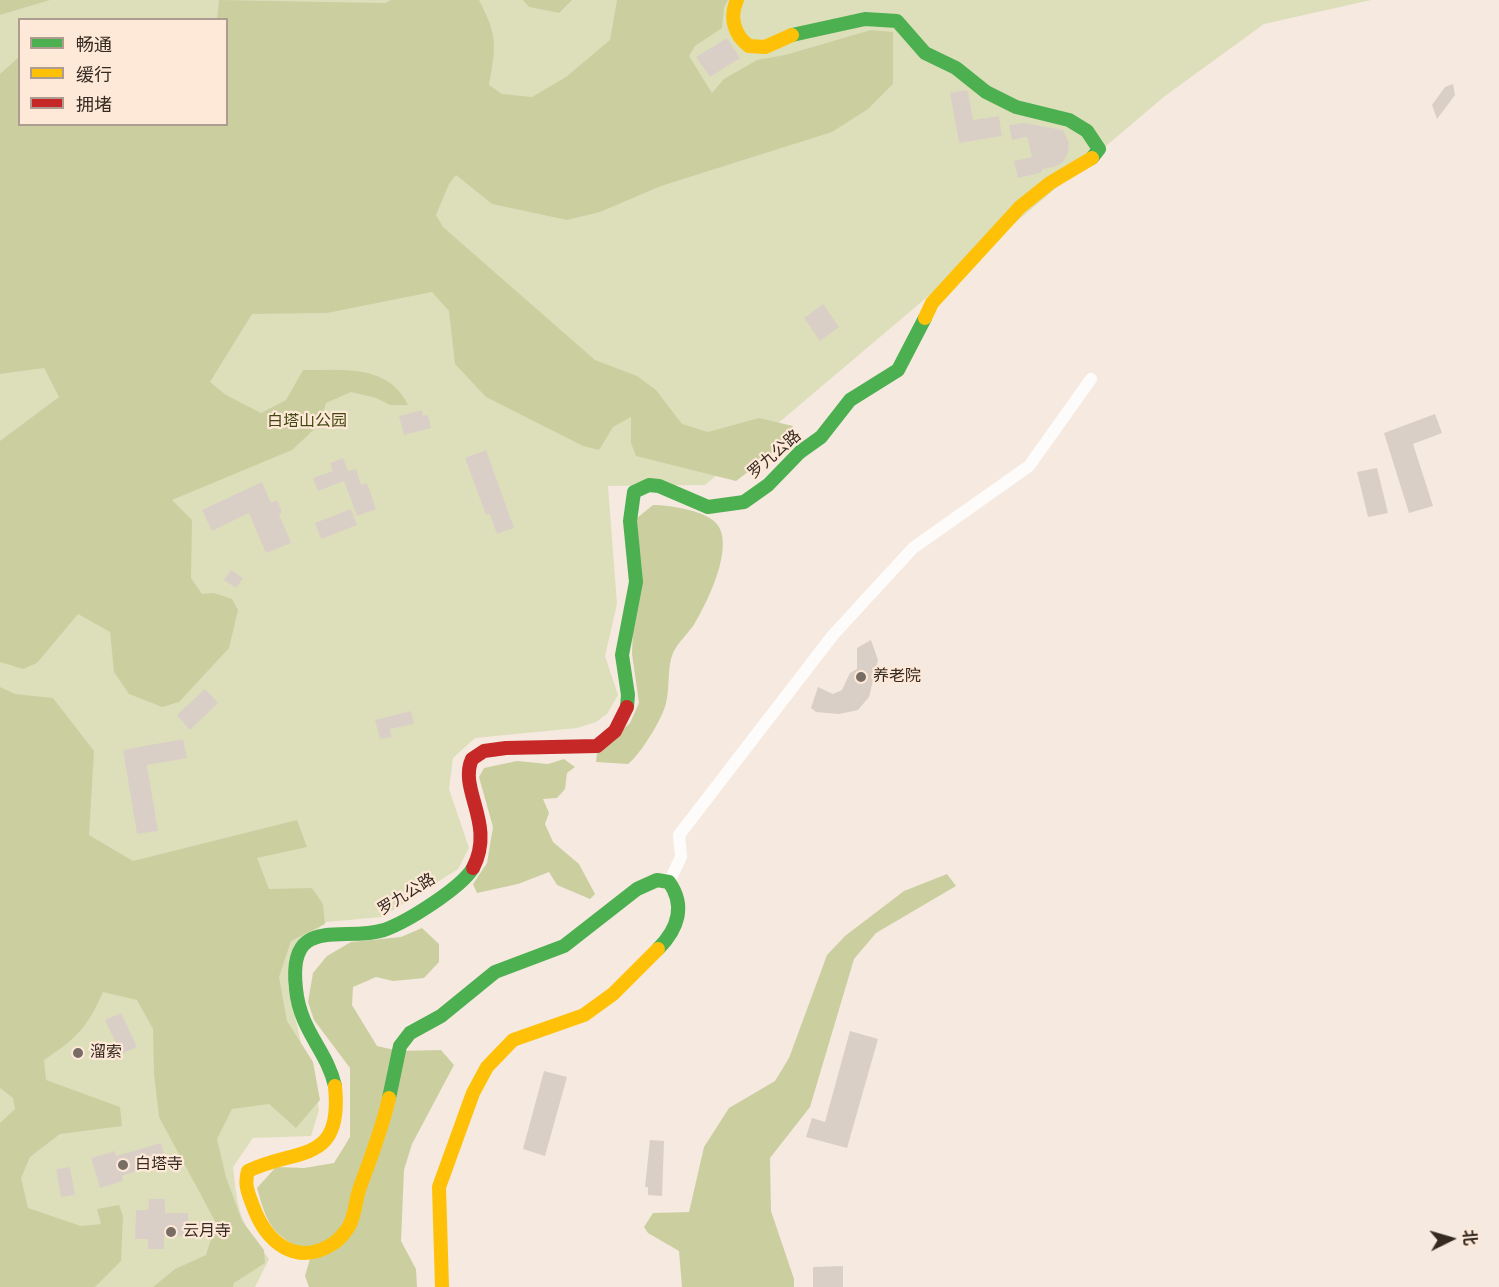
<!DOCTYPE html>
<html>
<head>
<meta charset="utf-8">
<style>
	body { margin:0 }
	#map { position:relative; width:1499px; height:1287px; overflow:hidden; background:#f5e9e0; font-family:"Roboto Condensed","Noto Sans SC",sans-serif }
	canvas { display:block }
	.legend { position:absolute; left:18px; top:18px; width:210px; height:108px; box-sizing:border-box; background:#fee8d7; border:2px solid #ad9c8f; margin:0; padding:8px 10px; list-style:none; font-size:18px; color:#342a22 }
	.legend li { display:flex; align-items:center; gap:12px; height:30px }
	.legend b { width:30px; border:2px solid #ad9c8f }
	.north { position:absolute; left:1421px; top:1209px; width:60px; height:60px; -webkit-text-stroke:4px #fee8d7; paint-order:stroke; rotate:85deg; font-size:16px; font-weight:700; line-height:24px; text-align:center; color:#342a22 }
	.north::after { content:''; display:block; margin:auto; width:21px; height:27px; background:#342a22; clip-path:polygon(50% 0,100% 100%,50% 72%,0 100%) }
</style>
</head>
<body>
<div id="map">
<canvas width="1499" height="1287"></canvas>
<ul class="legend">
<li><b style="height:8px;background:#4caf50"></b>畅通</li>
<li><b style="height:8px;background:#ffc107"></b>缓行</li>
<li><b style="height:8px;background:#c62828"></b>拥堵</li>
</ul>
<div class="north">北</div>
</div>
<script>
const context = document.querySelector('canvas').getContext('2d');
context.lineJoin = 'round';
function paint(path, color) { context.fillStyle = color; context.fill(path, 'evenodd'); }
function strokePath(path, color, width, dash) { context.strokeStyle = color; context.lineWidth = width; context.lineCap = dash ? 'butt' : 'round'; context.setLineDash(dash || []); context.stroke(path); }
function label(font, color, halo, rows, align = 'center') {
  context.font = font + ' "Roboto Condensed","Noto Sans SC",sans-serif'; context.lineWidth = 4.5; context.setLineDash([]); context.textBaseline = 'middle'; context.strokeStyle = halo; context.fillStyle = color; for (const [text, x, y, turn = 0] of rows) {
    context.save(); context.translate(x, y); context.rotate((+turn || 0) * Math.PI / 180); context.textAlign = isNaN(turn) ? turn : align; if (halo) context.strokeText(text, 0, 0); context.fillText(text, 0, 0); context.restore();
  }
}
paint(new Path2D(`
	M0,0h1371l-107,24 -99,72 -460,389 -97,1 9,118 -12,52 13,39 -11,19 -11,8 -19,6 -102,10 -22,20 -4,31 20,59 -11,21 -76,48 -56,5 -28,24 -10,39 13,58 12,31 6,36 -8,26 -58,2 -20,29c5,46 6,54 36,92l-14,28h-255zM20,20h206v104h-206z`), '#dddfbb');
paint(new Path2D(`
	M0,0h50l-50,15z
	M219,0l166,3 6,-3h88c19,37 17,45 10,85l13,9 30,3 34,-20 44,-37 7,-40h111l-4,8 -2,20 -27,18 -6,10 23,37 12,-14 33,-19 28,-5 86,-25 22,2v52l-25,25 -36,23 -171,54 -61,26 -33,8 -75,-16 -36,-29 -7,9 -13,31 7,12 152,133 42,16 19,14 26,34 26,8 51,-14 34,8 -10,19 -47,36 -100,-25 -5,-13v-26l-18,10 -14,23 -16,-4 -97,-49 -31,-33 -6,-53 -17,-19 -105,21 -75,1 -42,68 16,13 35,18 25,-13 17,-30c39,0 86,-6 105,35h-18l-14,-7 -25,-6 -25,11 -6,21 -28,26 -120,50 20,20 -1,58 11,16 12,-1 18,6 6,11 -9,38 -50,54 -17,5 -33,-13 -15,-22 -4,-40 -32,-18 -41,49 -14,6 -23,-7v-221l59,-44 -15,-29 -44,6v-300l19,-17 1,67h206v-104l-9,-1z
	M523,0h49l-13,13 -30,-6z
	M653,505c16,0 48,5 61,16 24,20 -7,82 -19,102 -6,10 -17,19 -22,30 -6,14 -3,34 -7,50 -3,15 -26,52 -38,61l-32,-2 1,-9 33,-30 9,-20 -7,-49 5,-136z
	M0,687l15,7 38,4 41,53 -5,84 44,26 164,-41 10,27 -50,11 12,31 43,-1 11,16 2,20 -34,17 -12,36 8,44 26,41 7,38 -24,28 -27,-24 -37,5 -15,30 9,38 16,44 22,29 1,13 -31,20 -1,4h-80l22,-18 31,-14 10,-32 -57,-106 -5,-43 -1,-45 -16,-29 -34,-8c-16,36 -26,46 -59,68l2,20 74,27 2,19 -62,8 -30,23 -9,21 7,30 53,18 20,-2 -4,-15 22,-4 4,11 -2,45 -26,26h-95v-164l15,-14 -2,-11 -13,-10z
	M564,759l11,8 -8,6 -2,16 -8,9 -14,1 6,14 -4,11 8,18 26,22 16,30 -5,5 -33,-14 -8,-13 -31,12 -41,9 -4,-9 14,-21 6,-36 -14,-50 5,-9 33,-7 31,3z
	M947,874l9,12 -80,47 -22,26 -44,148 -40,51 1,53 23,68v8h-112l-3,-36 -31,-18 -4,-6 9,-14 36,-1 15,-65 25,-39 46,-27 14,-23 38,-103 18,-19 59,-45z
	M422,928l17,16v18l-15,16 -31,3 -17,-4 -23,10 -1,18 25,41 22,5 42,-1 13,15 -42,79 -8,26 -3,71 15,28 1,18h-108l-4,-11 6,-21c-38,-22 -42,-24 -54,-67l19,-21 28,1 30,-5 16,-26v-69l-36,-48 -6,-18 5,-29 14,-17 24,-14 50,-5z`), '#cbcfa0');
paint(new Path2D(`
	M727,38l13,20 -30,19 -14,-20z
	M1453,84l2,11 -18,24 -5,-14 13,-18z
	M965,90l3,2 5,28 26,-4 3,20 -43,7 -9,-50z
	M1024,123l39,7 6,13 -1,10 -5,9 -9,5 -12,2v3l-6,2 -18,4 -4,-17 18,-4 -5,-20 -15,3 -3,-15z
	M823,304l16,23 -19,14 -16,-23z
	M422,410l1,6 5,-1 3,13 -27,7 -5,-19z
	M1435,414l7,19 -29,11 20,62 -24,7 -25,-80z
	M486,450l28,78 -17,6 -7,-20 -4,1 -21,-57z
	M343,458l5,13 8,-2 5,16 6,-2 9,26 -19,7 -13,-35 -26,10 -5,-13 20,-7 -3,-8z
	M1377,468l11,45 -20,4 -11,-45z
	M262,482l9,21 6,-3 5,12 -3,2 12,29 -25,10 -17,-40 -37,18 -10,-21z
	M351,509l6,16 -36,14 -6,-16z
	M231,570l12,8 -7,10 -12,-8z
	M871,640l7,20 -9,37 -11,13 -19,4 -23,-2 -5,-4 7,-21 15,7 9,-4 8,-17 7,-4v-21z
	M205,689l13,14 -28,27 -13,-15z
	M411,711l3,13 -24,5 2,8 -12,2 -5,-19z
	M183,739l4,19 -40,7 11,66 -21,3 -14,-84z
	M121,1013l16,34 -16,7 -16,-34z
	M850,1031l28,8 -31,109 -41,-11 6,-19 13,4z
	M544,1071l23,6 -22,79 -22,-7z
	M650,1140l14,1 -2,55 -14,-1v-8h-3z
	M161,1143l5,18 -44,15 1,5 -23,7 -9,-30 24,-7 1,5z
	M70,1167l5,28 -14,2 -5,-28z
	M149,1199h16v14h23v23h-24v13h-16v-10h-13l1,-29h12z
	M843,1266v21h-30v-20z`), '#dacfc7');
strokePath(new Path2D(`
	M669,882l12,-25 -2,-22 154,-200 80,-87 116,-82 62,-87`), '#fefcfa', 12);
strokePath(new Path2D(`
	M792,35l73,-16 32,2 28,32 31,15 30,24 30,15 53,13 18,11 12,18 -7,9
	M627,707l1,-12 -6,-40 14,-73 -6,-61 4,-29 15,-7 10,1 49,21 36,-5 24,-17 32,-33 21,-15 29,-37 48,-30 27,-52
	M335,1086c-8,-36 -35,-55 -39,-97 -9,-76 47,-46 88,-59 23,-8 77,-42 89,-62
	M389,1098l11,-52 10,-13 31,-17 54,-44 69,-26 73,-57 20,-9 12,2c17,24 9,47 -11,67`), '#4caf50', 14);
strokePath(new Path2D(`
	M737,0c-8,17 -3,35 12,46l16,1 27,-12
	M925,318l7,-15 88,-96 30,-24 42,-25
	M335,1086c8,79 -37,61 -87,85 -4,13 0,22 5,35 13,36 43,62 81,37 6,-4 15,-15 17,-21 4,-10 5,-22 8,-32 11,-31 23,-60 30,-92
	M442,1287l-3,-100 34,-94 14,-26 26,-27 71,-25 29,-21 45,-45`), '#ffc107', 14);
strokePath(new Path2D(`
	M473,868c23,-45 -15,-78 -1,-109l12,-8 22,-3 91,-2 18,-15 12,-24`), '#c62828', 14);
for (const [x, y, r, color] of [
	[861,677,6,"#786d64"],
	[78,1053,6,"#786d64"],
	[123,1165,6,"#786d64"],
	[171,1232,6,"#786d64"]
]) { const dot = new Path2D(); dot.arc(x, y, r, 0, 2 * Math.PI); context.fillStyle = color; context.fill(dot); strokePath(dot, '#fee8d7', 2); }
label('16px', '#3f490f', '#fee8d7', [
	["白塔山公园",307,422]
]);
label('16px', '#342a22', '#fee8d7', [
	["罗九公路",775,455,-41],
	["罗九公路",407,895,-32]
]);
label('16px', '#342a22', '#fee8d7', [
	["养老院",873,677],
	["溜索",90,1053],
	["白塔寺",135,1165],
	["云月寺",183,1232]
], 'left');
</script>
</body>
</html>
